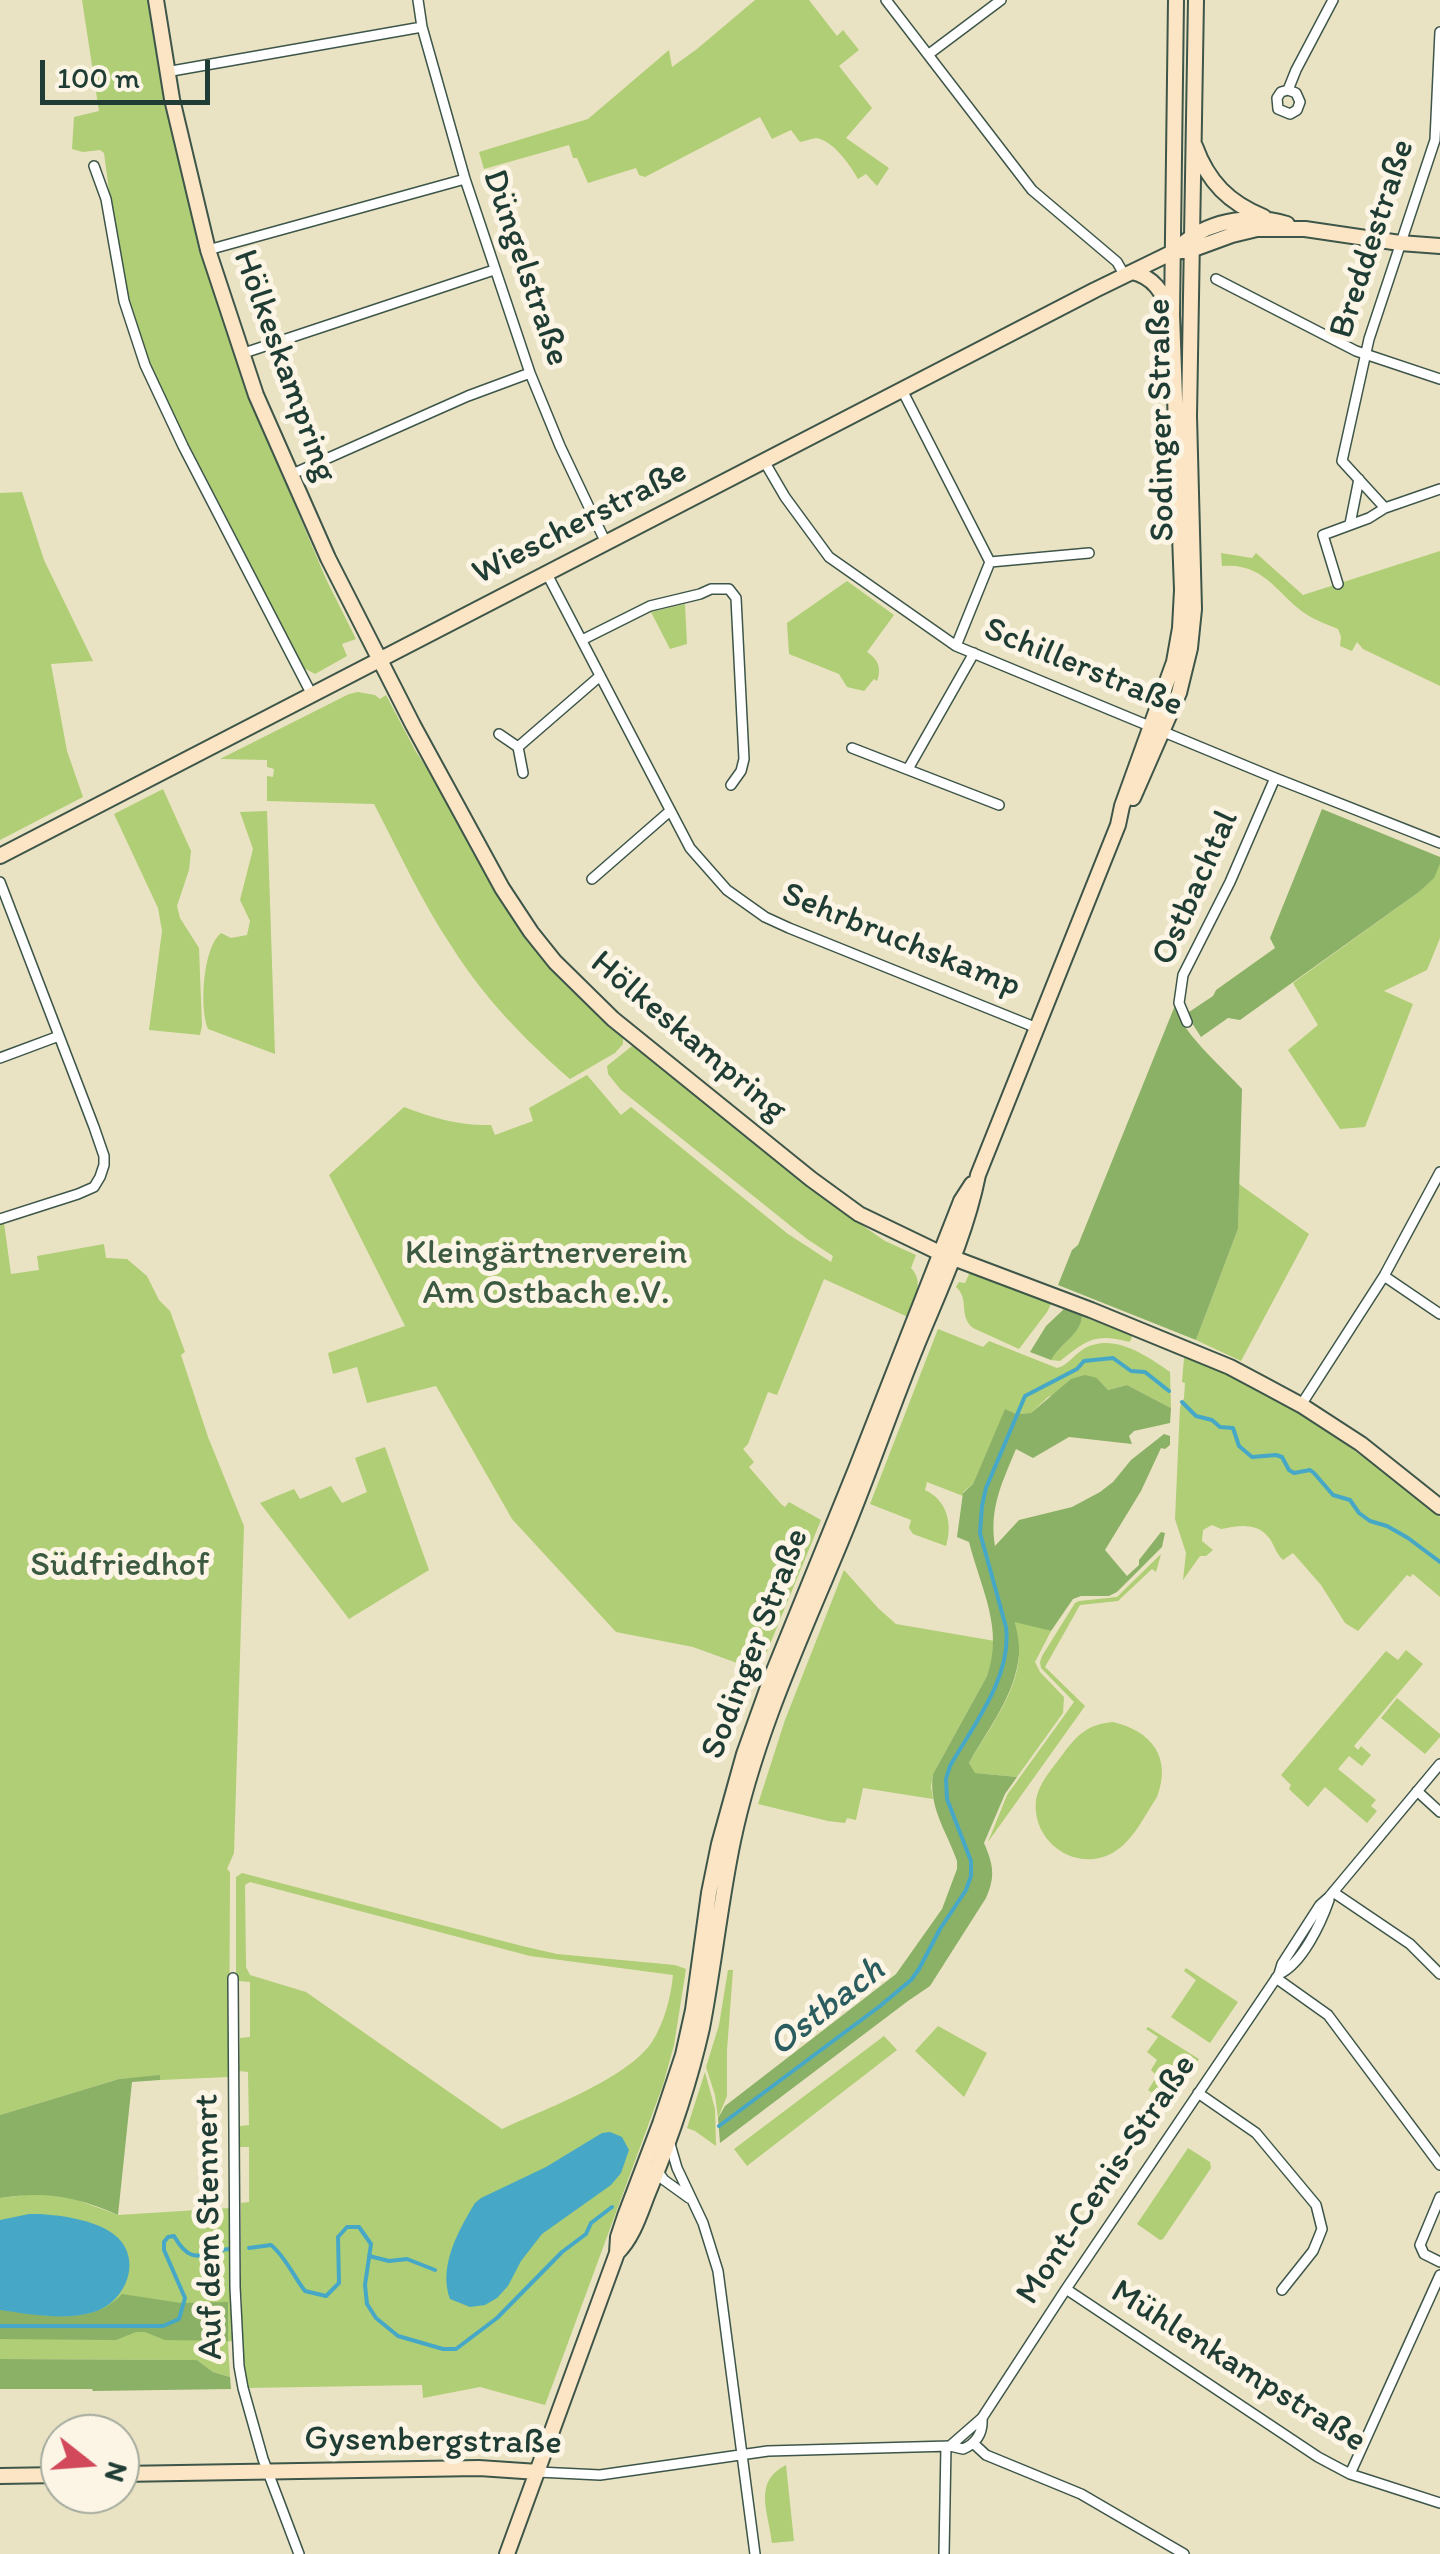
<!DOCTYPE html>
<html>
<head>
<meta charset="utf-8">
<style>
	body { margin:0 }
	#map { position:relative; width:1440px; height:2554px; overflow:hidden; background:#eae3c3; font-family:Itim,sans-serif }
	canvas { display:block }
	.north { position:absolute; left:40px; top:2414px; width:100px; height:100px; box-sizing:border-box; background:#fcf5e5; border:2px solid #a4ab9e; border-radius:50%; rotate:107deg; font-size:28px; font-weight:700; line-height:40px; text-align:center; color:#1f3d34 }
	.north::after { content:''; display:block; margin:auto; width:35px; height:45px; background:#d1495b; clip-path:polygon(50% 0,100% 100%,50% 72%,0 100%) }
	.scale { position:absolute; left:40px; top:60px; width:170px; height:45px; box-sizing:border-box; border:5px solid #1f3d34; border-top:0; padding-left:12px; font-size:30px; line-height:35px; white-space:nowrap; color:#1f3d34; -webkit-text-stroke:8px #fcf5e5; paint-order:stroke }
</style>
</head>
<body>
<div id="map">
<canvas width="1440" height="2554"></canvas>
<div class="north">N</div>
<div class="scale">100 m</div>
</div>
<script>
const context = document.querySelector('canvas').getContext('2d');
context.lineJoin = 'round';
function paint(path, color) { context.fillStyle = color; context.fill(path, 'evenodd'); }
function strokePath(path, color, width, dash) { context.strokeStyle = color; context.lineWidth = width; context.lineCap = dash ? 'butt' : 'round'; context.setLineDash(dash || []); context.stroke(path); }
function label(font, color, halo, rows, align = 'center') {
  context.font = font + ' Itim,sans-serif'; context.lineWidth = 10; context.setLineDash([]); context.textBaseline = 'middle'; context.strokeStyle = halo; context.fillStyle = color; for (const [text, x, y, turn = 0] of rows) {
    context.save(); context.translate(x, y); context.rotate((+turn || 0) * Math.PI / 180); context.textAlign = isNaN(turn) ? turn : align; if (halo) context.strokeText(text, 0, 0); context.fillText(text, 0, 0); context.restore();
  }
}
paint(new Path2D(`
	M82,0h67l18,113 34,135 42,134 83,197 30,60 -14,5 5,12 -32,18 -11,-6 -123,-239 -33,-71 -21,-66 -12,-56 -11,-83 -4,-3 -17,2 -11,-3 2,-32 25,-6z
	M755,0h54l28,36 6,-6 16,20 -20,16 33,42 -26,30 43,30 -12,18 -11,-12 -8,5c-8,-14 -24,-38 -42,-41 -1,0 -15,4 -16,4l-9,-12 -19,9 -12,-22 -115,60 -6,-2 -3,-7 -48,15 -11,-25h-4l-4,-13 -85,24 -5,-17 109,-33 81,-69 3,17 25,-18z
	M22,492l22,68 49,101 -42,3 16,87 16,46 -83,43v-347z
	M1440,551v135l-77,-37 -6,-7 -5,9 -12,-5 1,-9 -3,-8c-9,-4 -21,-8 -29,-13 -32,-20 -43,-54 -87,-50l-1,-13 31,5 4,-5 47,42z
	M847,581l47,34 -27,37c11,7 15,16 10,29l-3,-2 -10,12 -17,-4 -8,-13 -50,-20 -2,-31z
	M685,604l2,40 -17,5 -19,-37z
	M358,692l17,3 5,4 6,-4 29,55 30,47 39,75 29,48 53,65 57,52v7l-8,9 -45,26c-45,-39 -86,-81 -118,-132 -30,-45 -53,-95 -78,-143l-107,-3v-25l6,1 1,-8 -7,-2v-7l-47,-1 129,-65z
	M163,789l28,62 -2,19 -12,36 3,12 19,30 3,78 -2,9 -51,-5 13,-99 -4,-23 -44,-94z
	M267,811l8,243 -67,-25c-9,-21 -5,-82 13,-96l10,5 16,-3 3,-14 -10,-21 13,-51 -13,-37z
	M1440,864v74l-13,32 -43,21 29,13 -48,123 -25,2 -52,-79 30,-25 -25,-42 126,-91 14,-14z
	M632,1046l3,1 192,154 58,40 31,14 -5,13c14,14 3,32 -3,49l-84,-38 -47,116 -9,-3 -20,52 -5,5 11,13 -5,5 32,37 4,3 4,-5 32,18 -62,151 -66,-24 -77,-15 -104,-113 -76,-133 -69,17 -10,-36 -24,7 -5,-21 77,-27 -76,-151 75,-68c29,11 56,19 87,18l4,10 38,-14 -4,-13 58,-33 34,40 10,-8 157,127 43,28 2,-6 -26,-17 -186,-149 -13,-16 -1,-8z
	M1239,1184l70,50 -68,127 -45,-21 42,-111z
	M4,1223l7,51 28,-4 -2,-14 67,-12 2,14 21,1 20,17 12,24 11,11 15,41 -4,3 27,82 36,89 -10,327 -7,16 3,3 -1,205 -69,3v-4l-41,3 -119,36v-891z
	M970,1272l81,32 -4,8 -28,37 -46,-21c-15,-12 -3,-29 -17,-41l3,-5 6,1z
	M1082,1316l50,20 -1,4 -2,2c-34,-10 -44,-1 -69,19l-10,-1c9,-13 31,-28 32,-44z
	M938,1329l45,18 6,-6 68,27c11,-3 15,-11 25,-18 29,-19 64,5 88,22l1,36 -44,-23 -19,5 -11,-12 -49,19 -17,16 -15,1 -11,-4 -32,74 -10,8v4l-36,-14 -2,8c22,10 28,34 21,56l-33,-12 -4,-6 2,-8 -41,-16z
	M1184,1358c22,3 45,17 64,27 70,36 132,82 192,132v80l-27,-23 -3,3 -3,-2 -49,56 -13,-8 -24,-38 -28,-32 -10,7c-7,-7 -8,-13 -13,-21 -12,-17 -31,-14 -49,-10l-9,-4 -9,5 -1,11 11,9 -7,6h-6l-17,24 3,-27 -11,-34 5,-112 4,-9 1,-15 -3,-1z
	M385,1447l44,123 -80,49 -89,-116 34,-14 6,10 31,-13 11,17 25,-11 -12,-34z
	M1161,1554l-5,18 -4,-3 -34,32 -38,4 -35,62 40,39 -97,136 19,-47 67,-93 -33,-34 -1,-6 2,-6 33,-53 4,-2 38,-4z
	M844,1570l34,38 18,16 99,17 -2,19 -6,16 -54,98 -2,13 2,12 -70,-11 -7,32 -9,-2 -2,5 -17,-2 -70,-17 27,-84z
	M1015,1621l36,10 -16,31 5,10 24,25 -1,16 -46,64 -43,-4 -5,-10c18,-31 50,-73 50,-110 1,-10 -3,-21 -4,-32z
	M1406,1650l17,14 -69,82 4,4 3,-4 10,9 -9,11 -13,-10 -11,13 38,31 -5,6 6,5 -10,12 -42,-36 -17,20 -19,-18 2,-4 -10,-10 105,-124 12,9z
	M1397,1698l43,36v3l-15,17 -44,-36z
	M1113,1722c39,9 59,36 44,75 -12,18 -24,44 -43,55 -36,22 -83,-9 -78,-52 3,-18 17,-32 27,-46 14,-19 25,-30 50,-32z
	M242,1873l280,73 35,8 118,11 11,4 -12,76 -11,40 -118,320 -65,-18 -57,11 -1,-13 -175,3 -6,-48 1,-43 -3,-3 -1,-13 3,-4v-74l8,-1v-55h-9v-21l9,-1 -1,-53 -9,-1 1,-33 10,-1v-55l-11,-1 -3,-3v-101zM250,1882l280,74 143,19c-2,22 -9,48 -21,67 -25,37 -109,68 -150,87l-196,-137 -56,-17 -4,-8 -1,-82z
	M1186,1968l52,34 -28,41 -39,-26 25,-37 -12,-9z
	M728,1970h5l-6,80v46l-9,22 -3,-23 -9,-28 13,-42z
	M938,2026l49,27 -23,44 -49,-46z
	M1148,2027l51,32 -30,45 -21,-14 9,-14 -6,-6 6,-10 -10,-8 11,-15 -12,-8z
	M884,2036l13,14 -150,116 -13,-17z
	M705,2072l10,37 1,37 -21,-15 -8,-3z
	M1188,2148l22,14 1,6 -48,71 -3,1 -23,-16z
	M42,2193l30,5 46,17 112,-7 4,132 -6,2 2,35 -17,-5 -16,-12 -197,-1v-161z
	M786,2465l8,76 -22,2c-3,-30 -20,-61 14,-78z`), '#afce75');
paint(new Path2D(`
	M1322,809l118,48v7l-6,14 -15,14 -179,128 -12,-2 -27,19 -15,-23 27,-18 3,-6 59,-42 -5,-10z
	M1178,998c-1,6 -2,11 0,16 9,23 47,56 64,75l-4,140 -42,111 -138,-55 14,-35 6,-5z
	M1064,1309l18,7c-1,18 -22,28 -31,44l-21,-8 16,-26z
	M1085,1375l12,3 11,12 19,-5 44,23 -1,15 -36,8 -5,5 3,8 -63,-7 -36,21 -17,-9c-14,34 -27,59 -21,97l24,-26 53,-13 28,-15 13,-10 18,-22 33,-26 6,2v9l-5,4 -4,-1 -20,43 -36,59 22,26 12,-11v-5l22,-28 4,1 -3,14 -45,45 -8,4h-28l-8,3 -22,32 -36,-9c2,10 5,21 4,32 -3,40 -31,75 -50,109l6,10 42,4 -12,17 -21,49c9,21 12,33 2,55l-56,88 -22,15 -188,142 -2,-25 7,-12 171,-132 46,-65 15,-40v-8c-10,-29 -29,-54 -24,-87l54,-98c17,-47 -6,-87 -18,-134l-12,-5 6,-44 10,-9 32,-75 11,5 15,-1 40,-34z
	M160,2075v5l-28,2 -14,133c-42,-19 -73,-24 -118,-17v-83l119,-36z
	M122,2294l59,9 47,-1v39l-63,-1 -20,-8h-9l-20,8 -116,-1v-29c40,4 91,18 122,-16z
	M0,2359l197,1 16,12 17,5 1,12 -138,2 -1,-2h-92z`), '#8bb166');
paint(new Path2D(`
	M610,2132l12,5 7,13 -8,23 -10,12 -69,49 -21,27 -13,25 -11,12 -12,7 -15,2 -20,-8c-12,-32 8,-68 25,-96l6,-5 65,-31 56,-34z
	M29,2214c22,-1 65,5 83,19 33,23 15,69 -18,79 -29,9 -65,2 -94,-2v-90z`), '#46a8c6');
strokePath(new Path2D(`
	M1182,1402l14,14 16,4 8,7 13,1 6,18 13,11 24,-2 6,2 7,13 5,3 16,-3 4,3 19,22 17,5 9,13 11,8 17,5 21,12 32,24
	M719,2126l161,-120 31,-26 8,-11 21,-40 26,-39 5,-14v-15l-24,-62 -1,-20 4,-13c24,-42 62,-89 56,-139l-26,-94 2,-27 4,-18 39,-92 52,-27 7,-8 29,-3 18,13 14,1 24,19
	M249,2248l22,-3c14,11 23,32 34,46l21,5 13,-13 -1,-46 9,-10h12l12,17 -6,41 2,19 9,14 22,18 45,13h13l41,-31 65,-66 24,-18 5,-11 21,-16
	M369,2256l20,5 18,-2 28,11
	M0,2326h163l16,-7 6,-21 -21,-48v-8l4,-5 6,-1c19,33 29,15 55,13`), '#46a8c6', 4);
const street = new Path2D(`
	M418,0l4,27 43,152 65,194 30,73 46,97
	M886,0l146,190 85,72 8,14
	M929,54l72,-54
	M166,72l256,-45
	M1288,90l8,3 4,9 -3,8 -7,4 -12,-5 -1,-11 4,-6 7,-2 8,-20 37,-70
	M94,166l12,33 18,102 21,64 38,81 129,249
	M208,250l257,-71
	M1216,279l140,72 84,28
	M241,354l253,-84
	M902,390l88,172 -34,84
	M764,461l21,36 44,60 127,89 319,132 165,65
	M290,475l178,-79 62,-23
	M1385,508l-43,-47 27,-122 66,-199 5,-108
	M1350,524l9,-45
	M990,562l99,-9
	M547,574l143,274 37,42 38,27 24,11 248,100
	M1338,584l-15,-49 46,-17 16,-10 55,-19
	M582,640l68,-34 50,-12 11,-5h18l7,9 8,161 -3,12 -10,14
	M499,734l19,13 82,-71
	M518,747l5,26
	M852,748l147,57
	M908,769l66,-116
	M592,879l78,-68
	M0,882l94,245 10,29v9l-4,12 -6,10 -16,7 -78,25
	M1187,1022l-8,-19 4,-28 47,-93 45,-104
	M0,1058l59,-22
	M1384,1276l56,38
	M1301,1405l83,-129 56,-104
	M1417,1791l23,21
	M1333,1892l77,52 30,30
	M1279,1974c23,-10 42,-51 50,-74
	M233,1978l2,309 4,79 4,22 20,71 36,95
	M1276,1978l52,37 112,150
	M1198,2093l58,40 60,72 6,24 -4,10 -5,12 -31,39
	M670,2144l7,24 26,55 15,48 37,283
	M656,2169l8,11 25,18
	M1440,2197l-20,48 4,9 16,8
	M1066,2289l252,168 32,17 90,29
	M973,2443l13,12 95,39 103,60
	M950,2446l32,-28 84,-129 213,-315 3,-10 38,-59 9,-8 111,-133
	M538,2472l62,3 168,-24 182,-5 13,3c14,-6 20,-17 19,-31
	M1350,2474l90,-199
	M944,2554l2,-108`);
const secondary = new Path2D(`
	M156,0l16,99 36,151 48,145 72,163 85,167 89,163 29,44 24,30 58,57 198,160 48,35 81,39 151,57 139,57 32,17 39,21 60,39 79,63
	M1195,146c13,36 34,57 69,71
	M1185,242c28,-23 69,-28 102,-18
	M1132,272c22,5 30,20 39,40
	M1133,798l46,-105 11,-45 4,-39 -5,-193 7,-416
	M0,856l1095,-566 78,-38 18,-2 41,-15 25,-6h48l95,14 40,3
	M617,2253c18,-18 24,-44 34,-67 21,-51 39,-105 51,-158 12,-62 18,-125 31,-187 23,-110 71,-209 113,-312 25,-61 46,-123 71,-184 23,-56 49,-110 61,-170l140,-350 4,-19 52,-144 6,-34 2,-38 -10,-275 4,-315
	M120,2474l359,-6 59,4
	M0,2476l60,-1
	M507,2554l110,-301 1,-16 7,-21 35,-92 23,-69 10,-45 16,-117 10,-49 25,-90 29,-81 83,-204 105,-268 11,-17`);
strokePath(street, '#3d5649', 12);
strokePath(secondary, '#3d5649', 18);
strokePath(street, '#fff', 9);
strokePath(secondary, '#fce5c4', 14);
label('35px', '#1f3d34', '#fcf5e5', [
	["Breddestraße",1373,239,-72],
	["Düngelstraße",525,268,71],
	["Hölkeskampring",284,366,70],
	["Sodinger Straße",1162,420,-91],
	["Wiescherstraße",580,523,-27],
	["Schillerstraße",1083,668,22],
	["Ostbachtal",1196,888,-66],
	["Sehrbruchskamp",901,941,22],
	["Hölkeskampring",688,1037,40],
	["Sodinger Straße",756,1644,-69],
	["Mont-Cenis-Straße",1107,2180,-56],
	["Auf dem Stennert",210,2227,-91],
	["Mühlenkampstraße",1238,2367,32],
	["Gysenbergstraße",433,2442,1]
]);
label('35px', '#3c5a41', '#fcf5e5', [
	["Kleingärtnerverein",546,1254],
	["Am Ostbach e.V.",546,1294],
	["Südfriedhof",120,1566]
]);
label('italic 38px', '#2b5d60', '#fcf5e5', [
	["Ostbach",827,2008,-38]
]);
</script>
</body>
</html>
